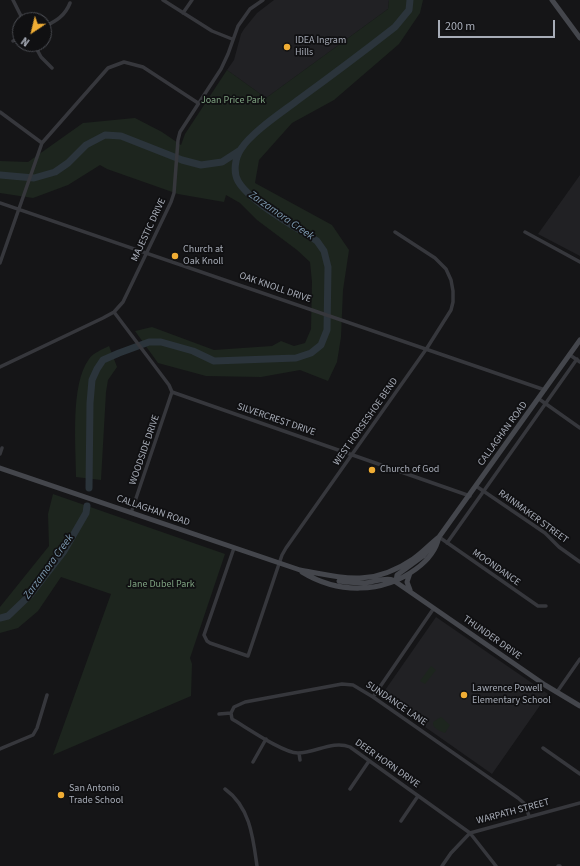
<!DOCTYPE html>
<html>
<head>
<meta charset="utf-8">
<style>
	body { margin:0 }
	#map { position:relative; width:580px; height:866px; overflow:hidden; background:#151517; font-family:"Source Sans 3",sans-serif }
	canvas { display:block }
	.north { position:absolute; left:12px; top:12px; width:40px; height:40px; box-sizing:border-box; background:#101012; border:1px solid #4c4e54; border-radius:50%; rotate:215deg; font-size:11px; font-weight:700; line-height:16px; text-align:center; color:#a7acb7 }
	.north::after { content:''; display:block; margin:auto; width:14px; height:18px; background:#f0ad34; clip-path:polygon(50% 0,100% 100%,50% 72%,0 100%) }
	.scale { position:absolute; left:438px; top:20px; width:117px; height:18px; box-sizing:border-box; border:2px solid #a7acb7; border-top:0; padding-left:5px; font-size:12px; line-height:14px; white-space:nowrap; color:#a7acb7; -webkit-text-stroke:3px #101012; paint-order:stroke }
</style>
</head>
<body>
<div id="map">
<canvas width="580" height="866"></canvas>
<div class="north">N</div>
<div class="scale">200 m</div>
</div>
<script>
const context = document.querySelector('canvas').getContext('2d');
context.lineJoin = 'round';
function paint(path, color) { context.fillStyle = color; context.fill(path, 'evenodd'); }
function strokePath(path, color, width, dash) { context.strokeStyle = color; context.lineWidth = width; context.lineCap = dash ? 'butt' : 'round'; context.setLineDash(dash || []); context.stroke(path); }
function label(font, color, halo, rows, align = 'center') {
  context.font = font + ' "Source Sans 3",sans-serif'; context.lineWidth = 3.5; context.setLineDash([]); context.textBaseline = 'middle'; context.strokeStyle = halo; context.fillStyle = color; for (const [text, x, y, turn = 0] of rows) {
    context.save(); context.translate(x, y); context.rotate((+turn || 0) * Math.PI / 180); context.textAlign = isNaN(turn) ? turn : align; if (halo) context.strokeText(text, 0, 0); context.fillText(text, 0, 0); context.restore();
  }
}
paint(new Path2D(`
	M274,0h115l-1,9 -122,89 -39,-28 7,-10 7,-26 3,-5 13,-16z
	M580,175v81l-42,-22z
	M436,617l112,77 -56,80 -111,-78z`), '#212124');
paint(new Path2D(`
	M389,0h34l-3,13 -21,31 -65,56 -42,23 -33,37 -4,23 77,42 17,25 -6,40 -2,47 -4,25 -9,19 -28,-11 -39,7 -55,-1 -48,-13 -23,-32 17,-4 62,23 58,-4 9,-5 13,5 11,-3 6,-14 1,-47 -2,-20 -13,-12 -40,-30 -17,-17 -14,-8 -2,7 -46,-8 -71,-25 -7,-4 -32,20 -35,13 -33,-5v-32l28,1 55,-39 52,-5 27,14 19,13 4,-11 42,-64 39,28 122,-89z
	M109,346l8,21 -9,13 -2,12 -5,88 -25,-3c0,-32 -6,-92 13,-118 4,-6 14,-10 20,-13z
	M53,494l172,60 -35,104 2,6 -1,32 -138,59 58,-161 -50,-17 -23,34 -20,17 -18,5v-26l49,-61 -1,-32z
	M431,666l5,4 -11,14 -5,-3z
	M441,717l9,8 -5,8c-5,-2 -13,-5 -12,-11z`), '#1d251e');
strokePath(new Path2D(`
	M0,175l34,3 21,-6 13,-9 18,-18 19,-10 16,1 61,24 19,5 21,-3 17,-11
	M89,488l1,-85 2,-23 5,-11 6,-9 16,-7 30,-11h12l32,9 21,10 82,-3 15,-5 10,-8 6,-15 1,-63 -4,-16 -7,-10c-21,-14 -67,-39 -79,-60 -5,-9 -3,-23 3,-32 11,-17 40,-36 57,-49 33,-24 65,-48 97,-73l14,-17 1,-10
	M0,618l8,-2 22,-21 34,-44 22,-38 1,-7`), '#2b343b', 7);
strokePath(new Path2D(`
	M13,0l10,20
	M163,0l49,31 20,8
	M183,13l9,-13
	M44,27c12,-6 21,-11 26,-24
	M13,41l7,-3
	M34,44l7,13 11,11
	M0,112l42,31
	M0,203l545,187
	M525,232l55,30
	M0,263l42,-120 66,-75 16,-6 19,5 55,36
	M114,312l55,73 3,7 298,104
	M570,355l10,7
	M0,367l103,-49 11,-6 9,-10 48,-100 3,-9 4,-53 2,-8 41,-63 7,-15 10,-28 12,-17 13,-9
	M539,399l41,29
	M0,454l2,-6
	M476,486l69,47 14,14 21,15
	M131,513l41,-121
	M439,537l99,69h8
	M447,543l130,-184
	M234,548l-30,87 3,6 3,2 38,13 34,-101 4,-7 141,-200 24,-38 2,-8v-11l-2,-11 -5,-11 -11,-11 -40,-26
	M557,692l23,-33
	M373,697l61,-89
	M231,713l3,-6 11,-5 97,-18 11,1 20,12 145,101 7,6 4,12
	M231,713l1,6c14,8 51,34 66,34 17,0 35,-13 52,-6l120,86 26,33
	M219,714l12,-1
	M543,748l37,26
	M0,749l33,-14 4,-7 10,-33
	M299,753l1,7
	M253,762l13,-23
	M225,789c25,18 28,48 32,77
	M350,789l19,-28
	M401,821l17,-25
	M442,866l9,-13 19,-20 110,-30
	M558,866h2`), '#36373c', 3.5);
strokePath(new Path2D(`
	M552,0l28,38
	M0,468l300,102c44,8 72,17 113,-11 9,-6 17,-15 26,-22l141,-197
	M302,572c36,22 80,22 114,-3 11,-8 20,-18 23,-32
	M410,573l-3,9 3,8
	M339,581c8,1 17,2 26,2 9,-1 20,-6 28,-3l152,105 35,21
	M396,581l1,-6 26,-19 12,-14`), '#44464c', 5);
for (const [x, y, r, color] of [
	[287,47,4,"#f0ad34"],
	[175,256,4,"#f0ad34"],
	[372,470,4,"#f0ad34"],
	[464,695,4,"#f0ad34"],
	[61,795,4,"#f0ad34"]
]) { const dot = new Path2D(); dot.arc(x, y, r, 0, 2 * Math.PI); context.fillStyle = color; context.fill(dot); strokePath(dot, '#101012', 1.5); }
label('10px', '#a7acb7', '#101012', [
	["IDEA Ingram",295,41],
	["Hills",295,53],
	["Church at",183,250],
	["Oak Knoll",183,262],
	["Church of God",380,470],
	["Lawrence Powell",472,689],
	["Elementary School",472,701],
	["San Antonio",69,789],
	["Trade School",69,801]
], 'left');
label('10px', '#7ea280', '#101012', [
	["Joan Price Park",233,101],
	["Jane Dubel Park",161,585]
]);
label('10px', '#a7acb7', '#101012', [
	["MAJESTIC DRIVE",149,230,-65],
	["OAK KNOLL DRIVE",275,288,19],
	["SILVERCREST DRIVE",276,420,19],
	["WEST HORSESHOE BEND",366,422,-55],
	["CALLAGHAN ROAD",503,434,-54],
	["WOODSIDE DRIVE",145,450,-71],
	["CALLAGHAN ROAD",153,511,19],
	["RAINMAKER STREET",533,517,36],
	["MOONDANCE",496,568,35],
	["THUNDER DRIVE",492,638,35],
	["SUNDANCE LANE",396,704,34],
	["DEER HORN DRIVE",387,764,35],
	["WARPATH STREET",513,812,-15]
]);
label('italic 11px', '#7e9bb2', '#101012', [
	["Zarzamora Creek",281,216,35],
	["Zarzamora Creek",49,567,-54]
]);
</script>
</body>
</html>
